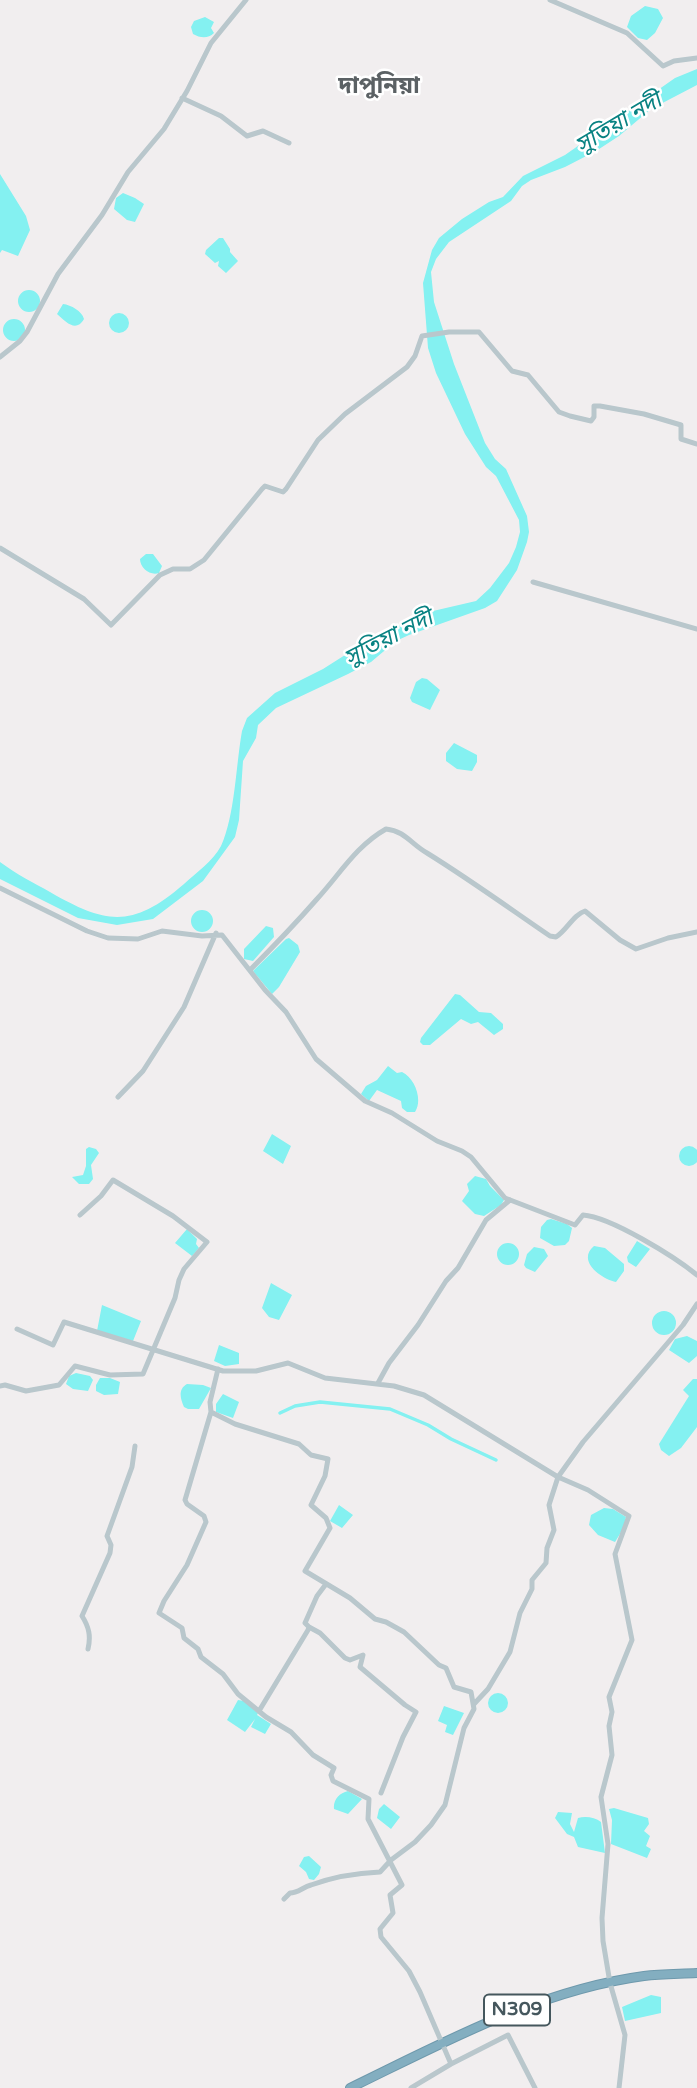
<!DOCTYPE html>
<html>
<head>
<meta charset="utf-8">
<style>
	body { margin:0 }
	canvas { display:block; background:#f1eeef }
</style>
</head>
<body>
<canvas width="697" height="2088"></canvas>
<script>
const context = document.querySelector('canvas').getContext('2d');
context.lineJoin = 'round';
function paint(path, color) { context.fillStyle = color; context.fill(path, 'evenodd'); }
function strokePath(path, color, width, dash) { context.strokeStyle = color; context.lineWidth = width; context.lineCap = dash ? 'butt' : 'round'; context.setLineDash(dash || []); context.stroke(path); }
function label(font, color, halo, rows, align = 'center') {
  context.font = font + ' "Varela Round","Noto Sans Bengali",sans-serif'; context.lineWidth = 5; context.setLineDash([]); context.textBaseline = 'middle'; context.strokeStyle = halo; context.fillStyle = color; for (const [text, x, y, turn = 0] of rows) {
    context.save(); context.translate(x, y); context.rotate((+turn || 0) * Math.PI / 180); context.textAlign = isNaN(turn) ? turn : align; if (halo) context.strokeText(text, 0, 0); context.fillText(text, 0, 0); context.restore();
  }
}
paint(new Path2D(`
	M645,6l13,3 5,9 -8,15 -8,7 -9,-2 -11,-11 4,-11z
	M205,17l9,5 -3,6 3,5c-6,6 -14,5 -21,1l-2,-7 3,-6z
	M697,69v16l-46,24 -32,27 -23,15 -31,16 -34,13 -9,6 -11,15 -62,41 -13,17 -5,13 3,30 20,62 31,79 10,16 11,10 21,47 2,16 -2,10 -10,28 -20,31 -12,7 -76,27 -13,6 -25,21 -23,12 -72,34 -18,17 -2,13 -13,23 -4,59 -4,17 -32,44 -50,38 -36,6 -39,-7 -78,-39v-17c16,12 34,21 50,30 57,33 83,36 134,-8 12,-11 29,-23 37,-38 14,-30 15,-82 21,-115l5,-13 28,-25 48,-24 52,-33 58,-25 43,-10 14,-13 19,-25 7,-16 4,-15 -1,-12 -23,-44 -10,-9 -21,-33 -29,-61 -8,-25 -5,-65 9,-33 7,-12 23,-19 27,-17 14,-5 20,-21 42,-21 110,-77z
	M0,174l26,42 4,14 -12,26 -16,-6 -2,3z
	M123,193l12,5 9,6 -9,18 -8,-2 -13,-11 2,-11z
	M219,238h4l7,11v3l8,9 -12,12 -8,-7 1,-5 -4,2 -10,-9 1,-4z
	M18 301a11 11 0 1 1 22 0a11 11 0 1 1-22 0Z
	M63,304c8,1 19,7 21,15 -8,14 -18,3 -27,-5z
	M109 323a10 10 0 1 1 20 0a10 10 0 1 1-20 0Z
	M3 330a11 11 0 1 1 22 0a11 11 0 1 1-22 0Z
	M146,554h7l9,12 -3,7c-9,3 -19,-5 -19,-14z
	M422,678l5,1 13,11 -10,20 -18,-8 -2,-4 6,-16z
	M454,743l23,12v7l-5,9 -15,-2 -11,-8v-8z
	M191 921a11 11 0 1 1 22 0a11 11 0 1 1-22 0Z
	M266,926l7,2 1,9 -21,24 -9,-2v-10z
	M289,938l9,7 2,7 -21,35 -7,7 -19,-23 33,-32z
	M455,994l5,1 19,17 12,1 12,11v5l-9,6 -16,-13 -7,2 -10,-5 -31,26h-7l-3,-3 1,-4z
	M388,1066l9,7 5,-1c13,6 21,28 13,40h-8l-5,-4 -1,-7 -24,-11 -8,11 -8,-7 5,-8 11,-6z
	M272,1134l19,12 -8,18 -20,-13z
	M679 1156a10 10 0 1 1 20 0a10 10 0 1 1-20 0Z
	M89,1147l7,2 3,4 -8,12 2,14 -4,5h-10l-7,-7 11,-2 3,-9v-17z
	M475,1176l11,3 4,7 14,14 -3,5 -17,11 -9,-2 -13,-13 7,-10 -2,-7z
	M551,1219l16,5 5,4 -3,13 -4,4 -11,1 -14,-8 1,-11 6,-7z
	M187,1229l10,10 -1,5 3,4 -7,8 -17,-13z
	M637,1241l13,8 -14,18 -8,-5 -1,-5z
	M497 1254a11 11 0 1 1 22 0a11 11 0 1 1-22 0Z
	M594,1246l11,2 19,16v7l-8,11c-14,-3 -40,-21 -22,-36z
	M534,1247l10,2 4,7 -13,16 -9,-4 -2,-3 3,-11z
	M271,1283l21,12 -13,25 -10,-3 -7,-9z
	M102,1305l39,16 -8,20 -36,-10z
	M652 1323a12 12 0 1 1 24 0a12 12 0 1 1-24 0Z
	M687,1336l10,5v15l-8,7 -20,-13 6,-11z
	M219,1345l20,8v11l-14,2 -11,-5z
	M76,1373l14,3 3,4 -5,11 -15,-2 -7,-5 3,-8z
	M100,1378h10l10,4 -2,12 -14,1 -8,-4v-6z
	M693,1379h4v48l-16,21 -12,8 -8,-6 -2,-6 30,-48 -6,-6z
	M187,1384l16,1 8,3 -12,21h-11l-4,-2c-4,-9 -6,-18 3,-23z
	M223,1394l16,8 -6,16 -17,-6v-8z
	M339,1505l14,10 -11,13 -12,-7z
	M604,1508l9,1 13,8 -3,12 -8,13 -17,-7 -9,-10 2,-10z
	M488 1703a10 10 0 1 1 20 0a10 10 0 1 1-20 0Z
	M238,1700l6,1 14,12 -1,2 14,9 -6,10 -14,-7 4,-8 -10,13 -18,-12z
	M444,1706l20,7 -11,22 -8,-3 2,-7 -9,-4z
	M348,1791l14,8 -14,15 -14,-5c-1,-9 5,-16 14,-18z
	M384,1804l16,13 -9,12 -14,-11 2,-9z
	M614,1808l34,10 1,6 -5,7 6,5 -4,10 5,3 -4,9 -36,-14 1,-24 -3,-11z
	M558,1812l14,1 -2,11 4,8 4,-14c7,-2 17,-1 23,4l4,31 -27,-6 -4,-10 -7,-3 -12,-16z
	M309,1856l12,11 -2,7 -5,6 -5,-1 -3,-7 -7,-6 5,-9z
	M651,1995l10,2v16l-36,8 -3,-14z`), '#84f1f1');
strokePath(new Path2D(`
	M280,1413l15,-7 25,-4 70,7 38,16 23,14 45,21`), '#84f1f1', 3.5);
const highway = new Path2D(`
	M350,2088c93,-45 189,-98 294,-112 17,-2 35,-2 53,-3`);
strokePath(highway, '#6e99ac', 10);
strokePath(new Path2D(`
	M550,0l77,33 36,33 11,-5 23,-3
	M182,98l39,18 26,20 16,-5 26,12
	M0,357l20,-16 7,-9 31,-58 44,-59 26,-43 36,-43 23,-38 24,-48 35,-43
	M0,548l84,51 27,26 49,-50 13,-6h17l14,-9 58,-71 3,-3 18,6 3,-3 32,-49 27,-26 62,-47 8,-11 7,-20 27,-4h30l33,39 16,4 31,37 11,4 21,5 3,-4v-11h6l44,8 37,11v14l16,5
	M533,582l164,47
	M0,888l87,43 21,7 30,1 24,-8 40,5 20,-1 43,55 21,22 30,47 49,42 27,12 45,28 25,10 9,6 34,41 70,27 8,-10c28,2 92,42 114,60
	M250,970c23,-23 46,-47 67,-71 23,-25 39,-53 69,-70 19,2 25,15 41,24 42,26 82,55 123,83l6,1c11,-7 17,-22 29,-26l35,29 16,9 32,-11 29,-6
	M118,1097l25,-26 41,-64 32,-74
	M17,1329l36,16 11,-23 159,49h33l32,-8 37,15 69,8 30,9 134,82 -9,28 5,25 -7,18 -1,15 -14,17v9l-12,24 -10,39 -22,37 -14,15
	M218,1369l-8,33 1,10 -26,88 2,4 17,12 2,6 -19,43 -23,36 -5,12 23,15 2,10 14,11 3,8 22,17 15,20 28,23 25,15 22,23 21,13 -3,7 2,6 36,18 -1,20 34,66 -12,10 3,18 -13,16 1,8 28,34 11,21 31,72 -40,24
	M378,1383l11,-20 29,-38 28,-44 12,-13 28,-48 24,-20
	M0,1386l5,-1 21,6 33,-6 16,-19 35,9 33,-1 32,-76 4,-18 5,-11 23,-27 -34,-26 -60,-36 -12,16 -21,19
	M211,1412l24,12 64,20 12,11 17,4 -3,17 -14,29 15,13 4,10 -25,43 45,27 25,21 11,3 18,10 35,33 7,3 8,19 17,5 3,17 -10,19 -19,77 -14,20 -16,17 -24,18 -11,12c-23,1 -47,5 -69,13 -8,2 -13,8 -21,8l-6,6
	M309,1627l11,6 25,25 5,2 13,-5 -3,12 45,38 11,7 -13,25 -22,56
	M88,1649c3,-13 1,-22 -6,-33l28,-63 1,-8 -4,-9 25,-69 3,-21
	M259,1711l49,-81 1,-3 -4,-4 12,-27 9,-12
	M451,2064l57,-29 27,53
	M619,2088l6,-53 -15,-52 -7,-42 -1,-23 6,-74 -7,-47 11,-42 -3,-29 3,-14 -3,-15 23,-57 -17,-86 14,-38 -41,-26 -30,-13 25,-35 100,-117 14,-21`), '#b9c7cc', 5);
strokePath(highway, '#83aec0', 8);
for (const [x, y, w] of [
	[517,2010,66]
]) { const box = new Path2D(); box.roundRect(x - w / 2, y - 15.5, w, 31, 5); context.fillStyle = '#fff'; context.fill(box); strokePath(box, '#45575d', 2); }
label('bold 19px', '#45575d', null, [
	["N309",517,2010]
]);
label('italic 23px', '#088282', '#fff', [
	["সুতিয়া নদী",619,124,-31],
	["সুতিয়া নদী",389,639,-27]
]);
label('bold 24px', '#5b6164', '#fff', [
	["দাপুনিয়া",379,87]
]);
</script>
</body>
</html>
